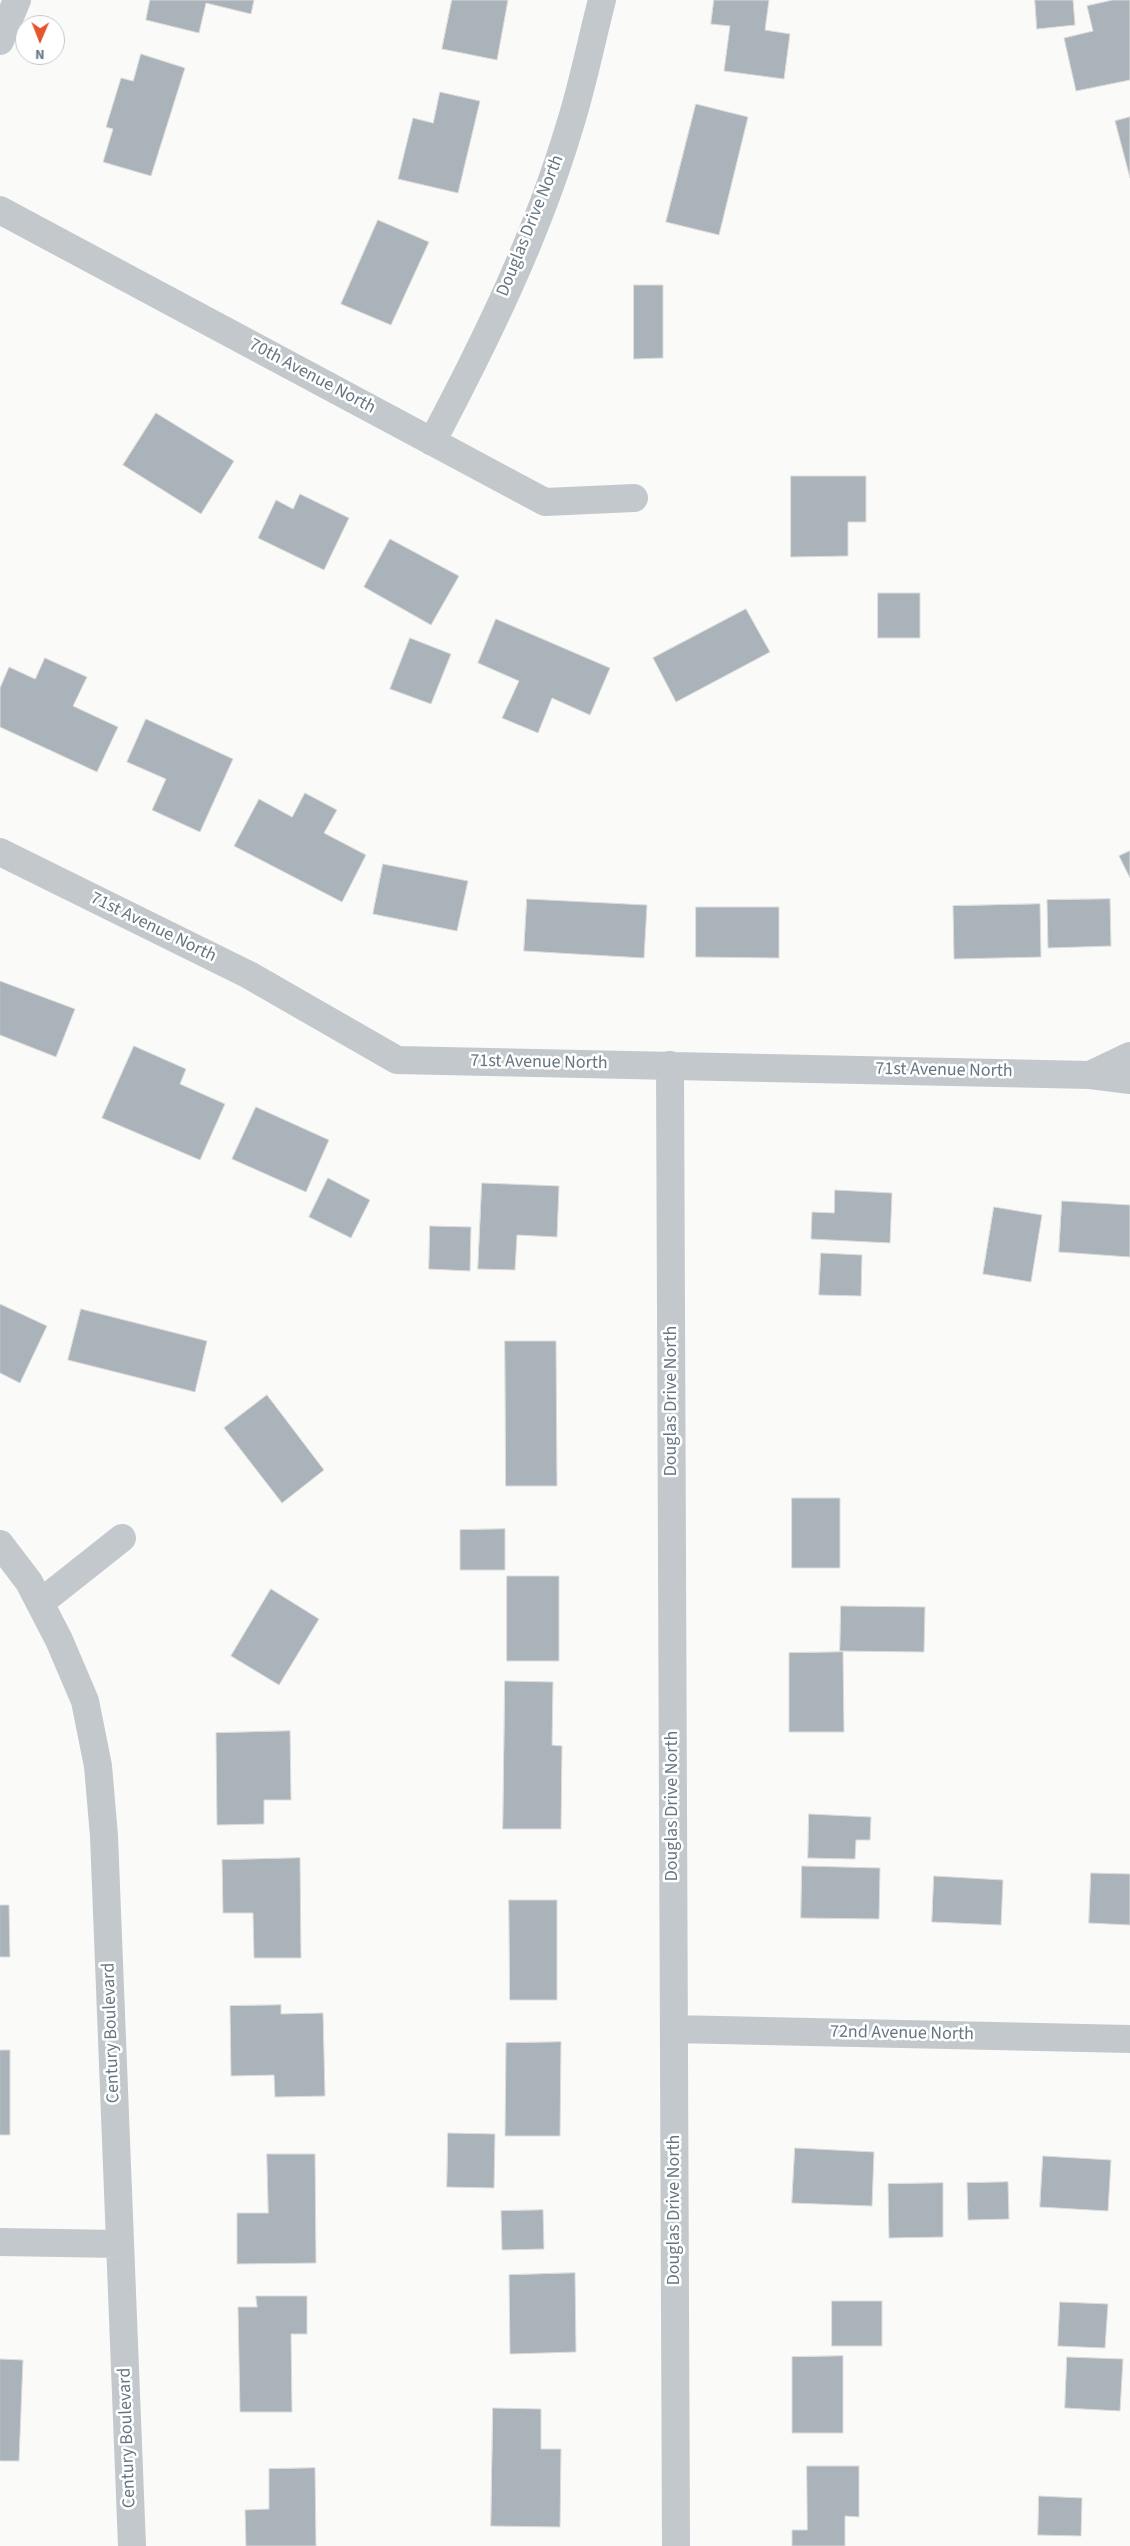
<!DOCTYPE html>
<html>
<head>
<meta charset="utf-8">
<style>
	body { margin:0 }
	#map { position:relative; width:1130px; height:2546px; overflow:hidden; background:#fafaf8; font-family:"Source Sans 3",sans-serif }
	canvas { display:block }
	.north { position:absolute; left:15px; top:15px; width:50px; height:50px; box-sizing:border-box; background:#fff; border:1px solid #c1c8cd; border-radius:50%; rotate:181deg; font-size:14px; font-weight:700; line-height:20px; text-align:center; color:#657683 }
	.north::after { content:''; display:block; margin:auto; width:18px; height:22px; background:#e4572e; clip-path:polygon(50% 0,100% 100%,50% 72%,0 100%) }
</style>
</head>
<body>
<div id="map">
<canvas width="1130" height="2546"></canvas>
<div class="north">N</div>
</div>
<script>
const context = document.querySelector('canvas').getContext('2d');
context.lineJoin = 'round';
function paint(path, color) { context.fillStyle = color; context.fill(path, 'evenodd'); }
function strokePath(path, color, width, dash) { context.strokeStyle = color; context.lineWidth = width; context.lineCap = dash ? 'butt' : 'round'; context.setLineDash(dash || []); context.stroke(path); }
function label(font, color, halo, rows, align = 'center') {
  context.font = font + ' "Source Sans 3",sans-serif'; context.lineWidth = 5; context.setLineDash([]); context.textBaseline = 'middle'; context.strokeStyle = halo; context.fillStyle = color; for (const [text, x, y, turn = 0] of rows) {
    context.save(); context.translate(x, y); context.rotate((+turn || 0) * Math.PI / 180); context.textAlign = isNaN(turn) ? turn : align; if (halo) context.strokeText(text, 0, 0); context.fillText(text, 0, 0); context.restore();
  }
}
const building = new Path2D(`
	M150,0h104l-3,14 -45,-11 -7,30 -53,-13z
	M452,0h56l-11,60 -55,-11z
	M714,0h55l-4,30 25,4 -6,45 -60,-8 6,-45 -19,-2z
	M1035,0h38l2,25 -38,4z
	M1113,0h17v80l-54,11 -12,-53 29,-7 -6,-25z
	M141,54l44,14 -34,108 -48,-14 10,-33 -7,-2 15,-49 12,3z
	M440,92l40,9 -22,92 -60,-14 15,-61 20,5z
	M696,104l52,13 -29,118 -53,-13z
	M1130,117v61l-15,-57z
	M378,220l51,22 -38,83 -50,-21z
	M634,285h29v73l-29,1z
	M156,413l78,48 -33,53 -78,-49z
	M791,476h75v46h-18v34l-57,1z
	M300,494l49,24 -25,52 -66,-32 18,-38 17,9z
	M390,539l69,37 -28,49 -67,-38z
	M878,593h42v45h-42z
	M746,609l24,43 -94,50 -23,-44z
	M496,619l114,49 -20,47 -38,-17 -14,35 -36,-15 17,-37 -41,-18z
	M410,638l41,16 -20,50 -41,-15z
	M45,658l42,19 -14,29 45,21 -21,45 -97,-45v-39l9,-21 26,12z
	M146,719l87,40 -33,73 -48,-22 14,-31 -39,-17z
	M305,793l32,17 -13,23 42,22 -24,47 -108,-56 25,-47 33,18z
	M1130,851v27l-11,-22z
	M383,864l85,17 -11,50 -84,-17z
	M527,899l120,6 -3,53 -120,-7z
	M1110,899l1,47 -63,2 -1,-48z
	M1040,904l1,53 -87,2 -1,-53z
	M696,907h83v51l-83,-1z
	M0,981l75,28 -19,48 -56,-22z
	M134,1046l52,23 -6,15 45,20 -25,56 -98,-42z
	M256,1107l73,33 -23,52 -74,-33z
	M328,1178l42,22 -19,38 -42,-21z
	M482,1183l77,3 -2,51 -40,-2 -2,35 -37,-1z
	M835,1190l57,3 -2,50 -79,-4 1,-27 22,1z
	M1062,1201l68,4v52l-71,-5z
	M994,1207l48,8 -11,67 -48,-8z
	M430,1226l41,1 -1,44 -41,-2z
	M821,1253l41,2 -1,41 -42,-1z
	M0,1304l47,22 -27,57 -20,-10z
	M81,1309l126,32 -12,51 -127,-32z
	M505,1341h51l1,145h-51z
	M267,1395l57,75 -42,33 -58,-75z
	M792,1498h48v70h-48z
	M505,1529v41h-45v-40z
	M507,1576h52v85h-52z
	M271,1589l48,30 -40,66 -48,-29z
	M841,1606l84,1 -1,45 -84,-1z
	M843,1652l1,80h-55v-79z
	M505,1681l48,1 -1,63 10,1 -1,83h-58z
	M290,1731l1,69h-27v24l-47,1 -1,-92z
	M809,1814l62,3 -1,23h-14l-1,19 -47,-1z
	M300,1858l1,100h-47l-1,-45h-30l-1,-53z
	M802,1866l78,2 -1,51 -78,-1z
	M1091,1873l39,1v51l-41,-2z
	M934,1876l69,4 -2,45 -69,-3z
	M509,1900h48v100h-47z
	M0,1905h9l1,52h-10z
	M281,2005v9l42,-1 2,83 -50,1 -1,-22 -43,1 -1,-70z
	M561,2042l-1,94h-55l1,-93z
	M0,2050h10v85h-10z
	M448,2133l47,1 -1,54 -47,-1z
	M795,2148l79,4 -2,54 -80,-3z
	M267,2154h48l1,109 -79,1v-51h31z
	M1043,2156l68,4 -3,51 -68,-4z
	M1008,2182l1,37 -41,1 -1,-37z
	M943,2183v54l-54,1 -1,-54z
	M543,2210l1,39 -42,1 -1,-39z
	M575,2273l1,79 -66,2 -1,-79z
	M256,2296h51v38h-16l1,78h-52l-2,-105h19z
	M832,2301h50v45h-50z
	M1060,2302l48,2 -3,44 -47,-2z
	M843,2356v77h-51v-76z
	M1067,2357l56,2 -3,52 -55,-3z
	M0,2359l23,1 -4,101h-19z
	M493,2408l48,1v40h20l-1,78 -69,-1z
	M807,2466h52v51l-14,-1v30h-53v-16h15z
	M315,2468l1,78h-70l-1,-36 24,-1v-40z
	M1039,2496l43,2 -1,38 -43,-1z`);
paint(building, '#aab3b9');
strokePath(building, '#dcdcda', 1);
strokePath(new Path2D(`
	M0,41l17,-41
	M0,210l545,292 89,-4
	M432,442c54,-102 105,-206 138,-317 13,-41 21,-83 32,-125
	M0,852l249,123 148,85 693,15 40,5
	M670,1065l6,1481
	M1090,1075l40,-19
	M0,1544l29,38 30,58 26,61 13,65 6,70 28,710
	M40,1603l82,-65
	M674,2029l456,10
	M0,2242l120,2`), '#c3c8cc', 28);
label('18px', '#657683', '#fff', [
	["Douglas Drive North",531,226,-68],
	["70th Avenue North",312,377,28],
	["71st Avenue North",153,928,26],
	["71st Avenue North",539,1063,1],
	["71st Avenue North",944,1071,1],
	["Douglas Drive North",672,1401,-90],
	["Douglas Drive North",673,1806,-90],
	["Century Boulevard",112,2033,-92],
	["72nd Avenue North",902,2034,1],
	["Douglas Drive North",675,2210,-90],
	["Century Boulevard",128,2438,-92]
]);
</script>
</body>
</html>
